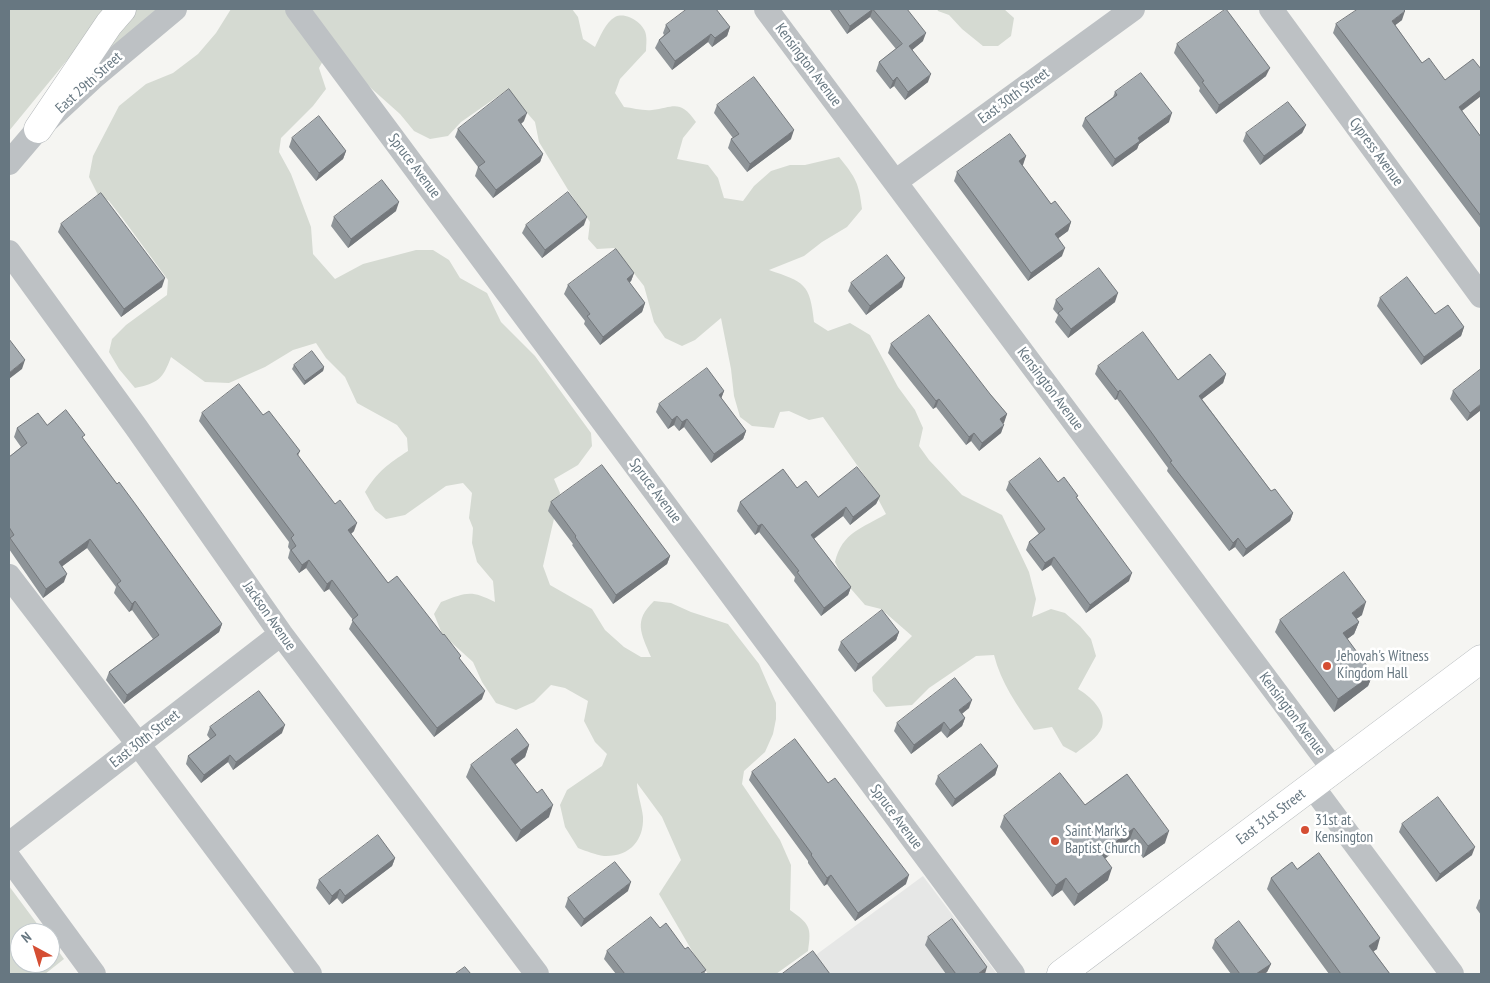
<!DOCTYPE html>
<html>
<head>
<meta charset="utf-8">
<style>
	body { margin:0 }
	#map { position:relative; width:1490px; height:983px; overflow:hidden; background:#f5f5f2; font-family:"PT Sans Narrow",sans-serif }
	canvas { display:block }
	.frame { position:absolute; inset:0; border:10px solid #677781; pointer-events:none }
	.north { position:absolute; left:10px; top:923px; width:50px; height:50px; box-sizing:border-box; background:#fff; border:1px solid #c2c9cd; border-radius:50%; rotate:321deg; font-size:14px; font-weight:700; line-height:20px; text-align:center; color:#677781 }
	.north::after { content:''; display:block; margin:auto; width:18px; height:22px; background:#d54e33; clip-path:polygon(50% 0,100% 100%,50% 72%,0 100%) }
</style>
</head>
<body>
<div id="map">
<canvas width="1490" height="983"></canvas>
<div class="frame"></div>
<div class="north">N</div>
</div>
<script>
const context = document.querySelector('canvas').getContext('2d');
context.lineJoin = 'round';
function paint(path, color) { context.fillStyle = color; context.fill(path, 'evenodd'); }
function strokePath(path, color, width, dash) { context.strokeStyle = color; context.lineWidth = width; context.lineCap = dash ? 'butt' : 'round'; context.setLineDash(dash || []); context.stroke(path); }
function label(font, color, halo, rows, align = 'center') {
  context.font = font + ' "PT Sans Narrow",sans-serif'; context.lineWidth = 5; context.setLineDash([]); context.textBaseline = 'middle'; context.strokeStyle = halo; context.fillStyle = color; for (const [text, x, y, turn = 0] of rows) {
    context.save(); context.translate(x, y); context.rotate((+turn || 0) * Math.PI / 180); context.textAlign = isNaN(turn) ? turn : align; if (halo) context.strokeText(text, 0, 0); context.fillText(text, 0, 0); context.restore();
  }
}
paint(new Path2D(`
	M923,876l74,98h-207z`), '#e6e7e6');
paint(new Path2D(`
	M9,9h100l-100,122z
	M136,9h26l-65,54 16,-27z
	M231,9h341l6,8 5,22 12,8c5,-10 10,-24 20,-30 11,-6 30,7 31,18 1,5 0,11 0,16l-26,28 -5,14 9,14c9,1 19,4 28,3 22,-3 28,-11 44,12l-13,16 -6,21 31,6 10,13 6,20 19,3 11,-15 17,-15 19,-6h15l34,-8c17,21 20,26 23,52l-15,18 -25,15 -18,14 -35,14c35,12 41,13 45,52l14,9 22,-8 20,12 28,52 17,23 8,18 -4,18 10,14 33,35 40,20 27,57 7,27 -4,18 19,-8 14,4 15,13 11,13 5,17 -18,33c12,7 29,22 24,38 -4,11 -17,19 -26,26l-13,-7 -11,-19 -18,3c-17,-25 -33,-47 -40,-75l-18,1 -47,32 -17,17 -26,2 -13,-16 -1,-14 40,-41 -31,-27 -16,-4 -20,-23 -10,-20c7,-30 28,-34 51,-48l-17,-32 -46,-65 -14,3 -20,-9 -9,1 -6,16 -22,-2 -12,-9 -6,-21 -3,-27 -10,-51 -26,22 -13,6 -17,-8 -11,-16 -10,-36 -30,-38 -17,1 -9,-10 2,-17 -20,-29 -31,-51 -4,-20 -28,-32 -46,32 -13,14 -18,3 -16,-8 -14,-17 -37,-33 -30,-38 -14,25 7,21 -13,17 -32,32 -2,14 12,22 20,53 2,27 22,25 28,-15 53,-14h17l16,10 11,18 27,15 14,29 34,34 56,77 1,13 -14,19 -24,14 6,14 -17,73 7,19 42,24 13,21 19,17 17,10h10c-10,-24 -18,-36 3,-56l17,2 20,9 37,12 31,40 17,39v16l-3,15 -8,18 -21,19 -2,13 38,56 11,25 -1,45c19,14 22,16 18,41l-32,23h-68l-13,-18 -36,-62 22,-34 -19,-43 -25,-34c0,10 5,23 6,34 1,24 -14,40 -39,39 -8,-1 -18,-5 -26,-8l-13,-21 -5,-22 7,-15 35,-24 5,-12 -12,-12 -11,-21 4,-20 -23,-13 -14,-3 -17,17 -18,8 -20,-7 -14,-21 -9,-20 -31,-28 -8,-20 7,-12c26,-10 30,-12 54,0l-2,-21 -16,-19 -5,-19 1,-15 -4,-10 3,-25 -9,-10 -17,3 -41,29 -19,4 -11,-9 -10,-18c13,-21 23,-28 43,-41l-1,-13 -10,-13 -40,-22 -12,-26 -19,-19 -10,-15 -23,7 -28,17 -36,16 -24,-1 -34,-25c-8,22 -13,26 -36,31l-16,-19 -10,-17 3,-13 14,-14 41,-30 1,-15 -45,-61 -14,-18 -11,-6 -9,-18 4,-21 26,-50 27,-22 27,-11 25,-19 18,-21z
	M937,9h67l10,9 -3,18 -13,10h-15l-21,-17 -13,-14 -11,-4z
	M9,886l35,47h-24v30h30v-23l14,19 -19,15h-36z`), '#d5dad2');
const major = new Path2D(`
	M1061,974l420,-315`);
const highway = new Path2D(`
	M38,129l71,-105 13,-15`);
strokePath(major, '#b0b5b8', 29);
strokePath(highway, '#b0b4b7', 29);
strokePath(new Path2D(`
	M297,9l716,965
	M766,9l568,761
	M1271,9l210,287
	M9,163l29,-34 57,-53 80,-67
	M895,182l238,-173
	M9,252l127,175 145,207 256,340
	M9,576l129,168 172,230
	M1312,786l140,188
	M9,844l272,-210
	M9,858l85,116`), '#bdc1c4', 24);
strokePath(major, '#fff', 28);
strokePath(highway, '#fff', 28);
paint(new Path2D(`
	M831,9h76l16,32 -11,9 16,32 -23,18 -11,-14 -4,3 -14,-18 3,-9 17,-13 -26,-32 -23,17 -17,-24z
	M1402,20l-7,5 27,38 23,17 36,-11v27l-19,15 19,26v92l-148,-196 3,-9z
	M666,25l64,2 -3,9 -15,11 -4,-5 -36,28 -17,-22 4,-8 5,-5 -1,-2z
	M1177,44l89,32 -50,38 -17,-23 1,-3 -26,-35z
	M1115,92l54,30 -30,22 -2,5 -25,18 -30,-41 3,-8 28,-21z
	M717,105l74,34 -44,33 -19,-24 3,-9 2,-1 -19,-25z
	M524,121l-3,3 22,30 -3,8 -47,36 -18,-22 3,-9 -23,-30 3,-8z
	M1306,125l-4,8 -42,32 -17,-24 3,-8z
	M292,138l54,13 -3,8 -27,22 -27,-34z
	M1026,156l-4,9 29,39 20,18 -3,9 -10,7 4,18 -34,25 -74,-100 3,-9z
	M396,211l-48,37 -17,-22 3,-9z
	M61,224l101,63 -41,30 -63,-85z
	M526,225h58l-42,33 -20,-25z
	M634,273l-3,8 -2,2 16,20 -3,9 -42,33 -16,-21 1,-3 -21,-27 4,-9z
	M851,283l51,4 -36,28 -18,-24z
	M1380,298l55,16 29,13 -3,9 -40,29 -44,-59z
	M1056,300l59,2 -47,36 -13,-16 3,-7 -5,-6z
	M891,344l99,50 17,20 -4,9 -2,10 -22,18 -8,-10 -5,4 -30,-38 -3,2 -45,-56z
	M294,365l30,2 -1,4 -19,14 -12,-16z
	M1098,366l80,14 48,-6 -3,9 -21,16 69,92 22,22 -3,8 -47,36 -8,-10 -6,4 -62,-80 1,-3 -22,-30 -29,-39 -2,1 -20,-26z
	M724,391l-3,7 25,33 -3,8 -32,24 -27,-36 -5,4 -5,-6 -6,4 -12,-17 3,-8z
	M1453,391l28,19 -14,11 -17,-22z
	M202,413l61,2 37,36 -2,5 56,75 -3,3 37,49 72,76 22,40 -48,38 -85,-108 4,-9 -24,-31 -5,3 -18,-24 -7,5 -11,-15 2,-8 -2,-3 1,-5 -90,-121z
	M47,425l36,14 139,185 -3,8 -95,72 -18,-24 3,-8 44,-33 -21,-29 -3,2 -15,-19 2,-6 -29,-39 -25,18 2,16 -21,16 -34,-49v-92l12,-10 -7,-10 3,-9z
	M1009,482h49l19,16 52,83 -43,32 -35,-48 -9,6 -16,-21 3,-8 10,-8 -33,-44z
	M880,496l-4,8 -26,21 -7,-9 -29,23 37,48 -3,8 -27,21 -27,-35 1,-4 -36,-45 -4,3 -18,-24 3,-9 78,-5z
	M551,502l119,54 -3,8 -54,40 -41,-59 1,-1 -25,-33z
	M1362,615l-6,4 3,3 -5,12 -7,5 26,35 -5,12 -34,26 -59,-80 5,-12z
	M899,632l-3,8 -41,32 -17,-22 3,-8z
	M969,708l-7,6 3,4 -3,8 -15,12 -6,-7 -30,23 -17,-23 3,-8z
	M210,727l72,6 -49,37 -5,-8 -27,21 -15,-19 2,-8 22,-17 -3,-4z
	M529,745l-4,12 -10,8 34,52 -33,25 -50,-65 5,-12z
	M998,766l-3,9 -43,32 -17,-23 3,-8z
	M752,772l76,11 78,101 -51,37 -28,-37 -3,2 -16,-23v-2l-59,-81z
	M1127,774l38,69 -22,15 -13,-19 -25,19 3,22 -34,26 -12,-16 -10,7 -52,-70 4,-11 81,-11z
	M1402,824l70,31 -36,27 -37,-50z
	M395,858l-3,8 -50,38 -5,-6 -8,7 -13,-17 3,-8z
	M1297,869l80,80 -4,2 17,23h-61l-62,-85 4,-11z
	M628,891l-47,36 -16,-20 3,-9z
	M1481,898v17l-5,-7 3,-8z
	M660,928l25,21 21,21 -2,4h-88l-12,-15 3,-8z
	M928,937l57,37h-39l-21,-29z
	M1215,940l56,24 -4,8 -3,2h-33l-19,-26z`), '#8e9498');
paint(new Path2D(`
	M873,9l-3,8 -23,17 3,-8z
	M1405,11l-3,9 -13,10 3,-9z
	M730,27l-3,9 -15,11 3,-9z
	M926,33l-3,8 -17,14 3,-9z
	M711,34l-3,8 -36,28 3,-9z
	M1270,68l-4,8 -50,38 3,-9z
	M931,74l-3,8 -23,18 3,-8z
	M897,77l-3,9 -4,3 3,-8z
	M1481,90v6l-25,19 3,-8z
	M527,113l-3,8 -9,8 3,-9z
	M1172,113l-3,9 -30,22 -2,5 -25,18 3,-8 23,-21z
	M1306,125l-4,8 -42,32 4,-9z
	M794,130l-3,9 -44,33 3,-8z
	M346,151l-3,8 -27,22 3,-8z
	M543,154l-3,8 -47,36 3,-8z
	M1026,156l-3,9 -7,4 3,-8z
	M399,202l-3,9 -48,37 3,-9z
	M587,217l-3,8 -42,33 3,-8z
	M1071,222l-3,9 -16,12 3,-9z
	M1065,248l-3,8 -34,25 3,-8z
	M634,273l-3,8 -8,6 4,-8z
	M165,278l-3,9 -41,30 3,-8z
	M905,278l-3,9 -36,28 4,-9z
	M1118,293l-3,9 -47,36 3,-9z
	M645,303l-3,9 -42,33 3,-8z
	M1464,327l-3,9 -40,29 3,-8z
	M25,360l-3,9 -13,10v-6z
	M324,367l-1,4 -19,14 1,-4z
	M1226,374l-3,9 -27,21 3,-8z
	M1120,390l-3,9 -2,1 3,-8z
	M724,391l-3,8 -2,-4z
	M939,399l-3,8 -3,2 3,-8z
	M1481,404v6l-14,11 3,-8z
	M1007,414l-3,9 -7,5 3,-9z
	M677,416l-3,9 -6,4 4,-9z
	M687,419l-3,8 -5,4 3,-9z
	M1004,425l-3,8 -22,18 3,-8z
	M746,431l-3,8 -32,24 3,-9z
	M974,433l-3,8 -5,4 3,-8z
	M880,496l-4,8 -26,21 3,-8z
	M846,507l-3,9 -35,27 3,-8z
	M1293,513l-3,8 -47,36 3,-8z
	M357,523l-3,8 -9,8 3,-9z
	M762,524l-3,8 -4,3 3,-9z
	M1238,538l-3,9 -6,4 4,-8z
	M90,539l-3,9 -31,23 3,-9z
	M670,556l-3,8 -54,40 3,-9z
	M1054,557l-3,8 -9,6 3,-8z
	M309,560l-3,8 -7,5 3,-8z
	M1132,573l-3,8 -43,32 4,-8z
	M67,574l-3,8 -21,16 3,-9z
	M332,580l-3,9 -5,3 3,-8z
	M851,587l-3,8 -27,21 3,-8z
	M135,601l-3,9 -3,2 3,-8z
	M1366,602l-4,13 -14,10 4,-12z
	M1359,622l-5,12 -16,12 5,-13z
	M222,624l-3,8 -95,72 3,-9z
	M899,632l-3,8 -41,32 3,-8z
	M1373,674l-5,12 -34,26 4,-13z
	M485,691l-3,8 -48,38 3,-9z
	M972,700l-3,8 -13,10 3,-8z
	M965,718l-3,8 -15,12 3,-8z
	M944,722l-3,9 -30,23 3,-9z
	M285,725l-3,8 -49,37 3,-8z
	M529,745l-4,12 -19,14 5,-12z
	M230,755l-2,7 -27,21 3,-8z
	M998,766l-3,9 -43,32 3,-8z
	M553,805l-4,12 -33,25 5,-12z
	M1134,828l-4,11 -33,26 4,-12z
	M1169,831l-4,12 -22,15 5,-12z
	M1475,847l-3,8 -36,27 4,-8z
	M395,858l-3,8 -50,38 3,-8z
	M1112,868l-4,12 -34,26 4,-12z
	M831,875l-4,9 -3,2 3,-8z
	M909,875l-3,9 -51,37 3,-8z
	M1066,878l-4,12 -10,7 4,-12z
	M631,882l-3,9 -47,36 3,-8z
	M340,889l-3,9 -8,7 3,-9z
	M1380,938l-3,11 -11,8 3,-11z
	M1271,964l-4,8 -3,2h-8z
	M987,967l-2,7h-7z`), '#74787c');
const building = new Path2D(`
	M687,9h29l14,18 -15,11 -4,-4 -36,27 -16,-21 11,-9 -4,-6z
	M838,9h35l-23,17z
	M873,9h34l19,24 -17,13 22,28 -23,18 -11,-15 -4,4 -14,-19 23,-18z
	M1226,9l44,59 -51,37 -17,-23 2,-1 -27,-37z
	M1358,9h45l2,2 -13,10 30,42 7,-5 16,22 28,-21 8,10v21l-22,17 22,30v79l-145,-192z
	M1141,73l31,40 -34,25 2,3 -25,18 -30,-41 32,-23 -2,-3z
	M754,77l40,53 -44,34 -19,-25 8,-5 -22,-29z
	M509,89l18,24 -9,7 25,34 -47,36 -18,-23 7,-5 -27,-33z
	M1288,102l18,23 -42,31 -18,-23z
	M319,116l27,35 -27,22 -27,-35z
	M1010,134l16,22 -7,5 32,43 4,-3 16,21 -16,12 10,14 -34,25 -74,-101z
	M382,180l17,22 -48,37 -17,-22z
	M568,192l19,25 -42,33 -19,-25z
	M101,193l64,85 -41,31 -63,-85z
	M616,249l18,24 -7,6 18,24 -42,34 -16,-21 3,-2 -22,-29z
	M887,255l18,23 -35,28 -19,-23z
	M1099,268l19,25 -47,36 -13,-16 5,-4 -7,-9z
	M1407,277l28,37 13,-9 16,22 -40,30 -44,-59z
	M929,315l61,79 17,20 -7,5 4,6 -22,18 -8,-10 -5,4 -30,-38 -3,2 -45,-57z
	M1143,332l35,48 32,-26 16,20 -27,22 72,95 4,-2 18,24 -47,36 -8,-11 -5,5 -63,-81 2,-1 -23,-32 -29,-39 -2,2 -20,-26z
	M9,339l16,21 -16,13z
	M312,351l12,16 -19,14 -11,-16z
	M707,368l17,23 -5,4 27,36 -32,23 -27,-35 -5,3 -5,-6 -5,4 -13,-16z
	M1481,369v35l-11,9 -17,-22z
	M239,384l24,31 6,-4 31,40 -3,3 38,50 5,-4 17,23 -9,7 40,53 9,-7 46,59 1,-1 17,22 -2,2 26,33 -48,37 -85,-108 6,-5 -26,-35 -5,4 -18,-24 -7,5 -11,-15 5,-4 -5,-8 3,-3 -92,-122z
	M66,410l19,25 -3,2 35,47 2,-2 17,23 86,119 -95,71 -18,-23 50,-37 -24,-34 -3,3 -15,-20 4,-3 -31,-42 -31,23 8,12 -21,15 -36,-51 4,-3 -5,-8v-70l18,-14 -10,-15 21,-15 9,12z
	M1040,458l18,24 6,-5 14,19 -2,1 56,76 -42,32 -36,-48 -9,6 -16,-21 16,-13 -36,-47z
	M602,465l68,91 -54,39 -41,-58 1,-1 -25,-34z
	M857,467l23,29 -27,21 -7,-10 -35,28 40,52 -27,21 -27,-36 2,-1 -37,-47 -4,2 -18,-24 43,-33 14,19 9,-7 12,16z
	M1344,572l22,30 -14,11 7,9 -16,11 30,41 -35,25 -58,-79z
	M882,610l17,22 -41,32 -17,-22z
	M955,678l17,22 -13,10 6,8 -15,12 -6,-8 -30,23 -17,-22z
	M259,691l26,34 -49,37 -6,-7 -26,20 -16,-19 28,-21 -6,-8z
	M517,729l12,16 -18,14 26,34 5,-4 11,16 -32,25 -50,-65z
	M795,739l33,44 7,-5 74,97 -51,38 -27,-38 -4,3 -16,-23 1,-1 -60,-82z
	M981,744l17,22 -43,33 -17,-23z
	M1060,773l25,32 42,-31 42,57 -21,15 -14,-18 -33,25 11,15 -34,26 -12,-16 -10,7 -52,-69z
	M1438,797l37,50 -35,27 -38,-50z
	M378,835l17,23 -50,38 -5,-7 -8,7 -13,-16z
	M1319,853l61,85 -11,8 21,28h-49l-70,-96 21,-16 5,7z
	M615,862l16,20 -47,37 -16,-21z
	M651,917l9,11 6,-5 19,26 3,-2 18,23 -5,3 1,1h-77l-18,-23z
	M952,919l35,48 -9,7h-22l-28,-37z
	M1239,921l32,43 -15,10h-16l-25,-34z
	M813,951l17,23h-48z
	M465,967l6,7h-16z`);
paint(building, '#a5acb1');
strokePath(building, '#74787c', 1);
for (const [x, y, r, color] of [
	[1327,666,5,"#d54e33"],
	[1305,830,5,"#d54e33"],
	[1055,841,5,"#d54e33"]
]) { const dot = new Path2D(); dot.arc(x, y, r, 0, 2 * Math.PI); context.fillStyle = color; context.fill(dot); strokePath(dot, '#fff', 2); }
label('15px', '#677781', '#fff', [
	["Kensington Avenue",808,65,53],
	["East 29th Street",89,83,-42],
	["East 30th Street",1014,96,-36],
	["Cypress Avenue",1376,152,54],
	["Spruce Avenue",414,166,53],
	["Kensington Avenue",1050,389,53],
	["Spruce Avenue",655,491,53],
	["Jackson Avenue",269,616,55],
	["Kensington Avenue",1292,714,53],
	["East 30th Street",145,739,-38],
	["Spruce Avenue",896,817,53],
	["East 31st Street",1271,817,-37]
]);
label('15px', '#677781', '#fff', [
	["Jehovah's Witness",1337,657],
	["Kingdom Hall",1337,674],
	["31st at",1315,821],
	["Kensington",1315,838],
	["Saint Mark's",1065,832],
	["Baptist Church",1065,849]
], 'left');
</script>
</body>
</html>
